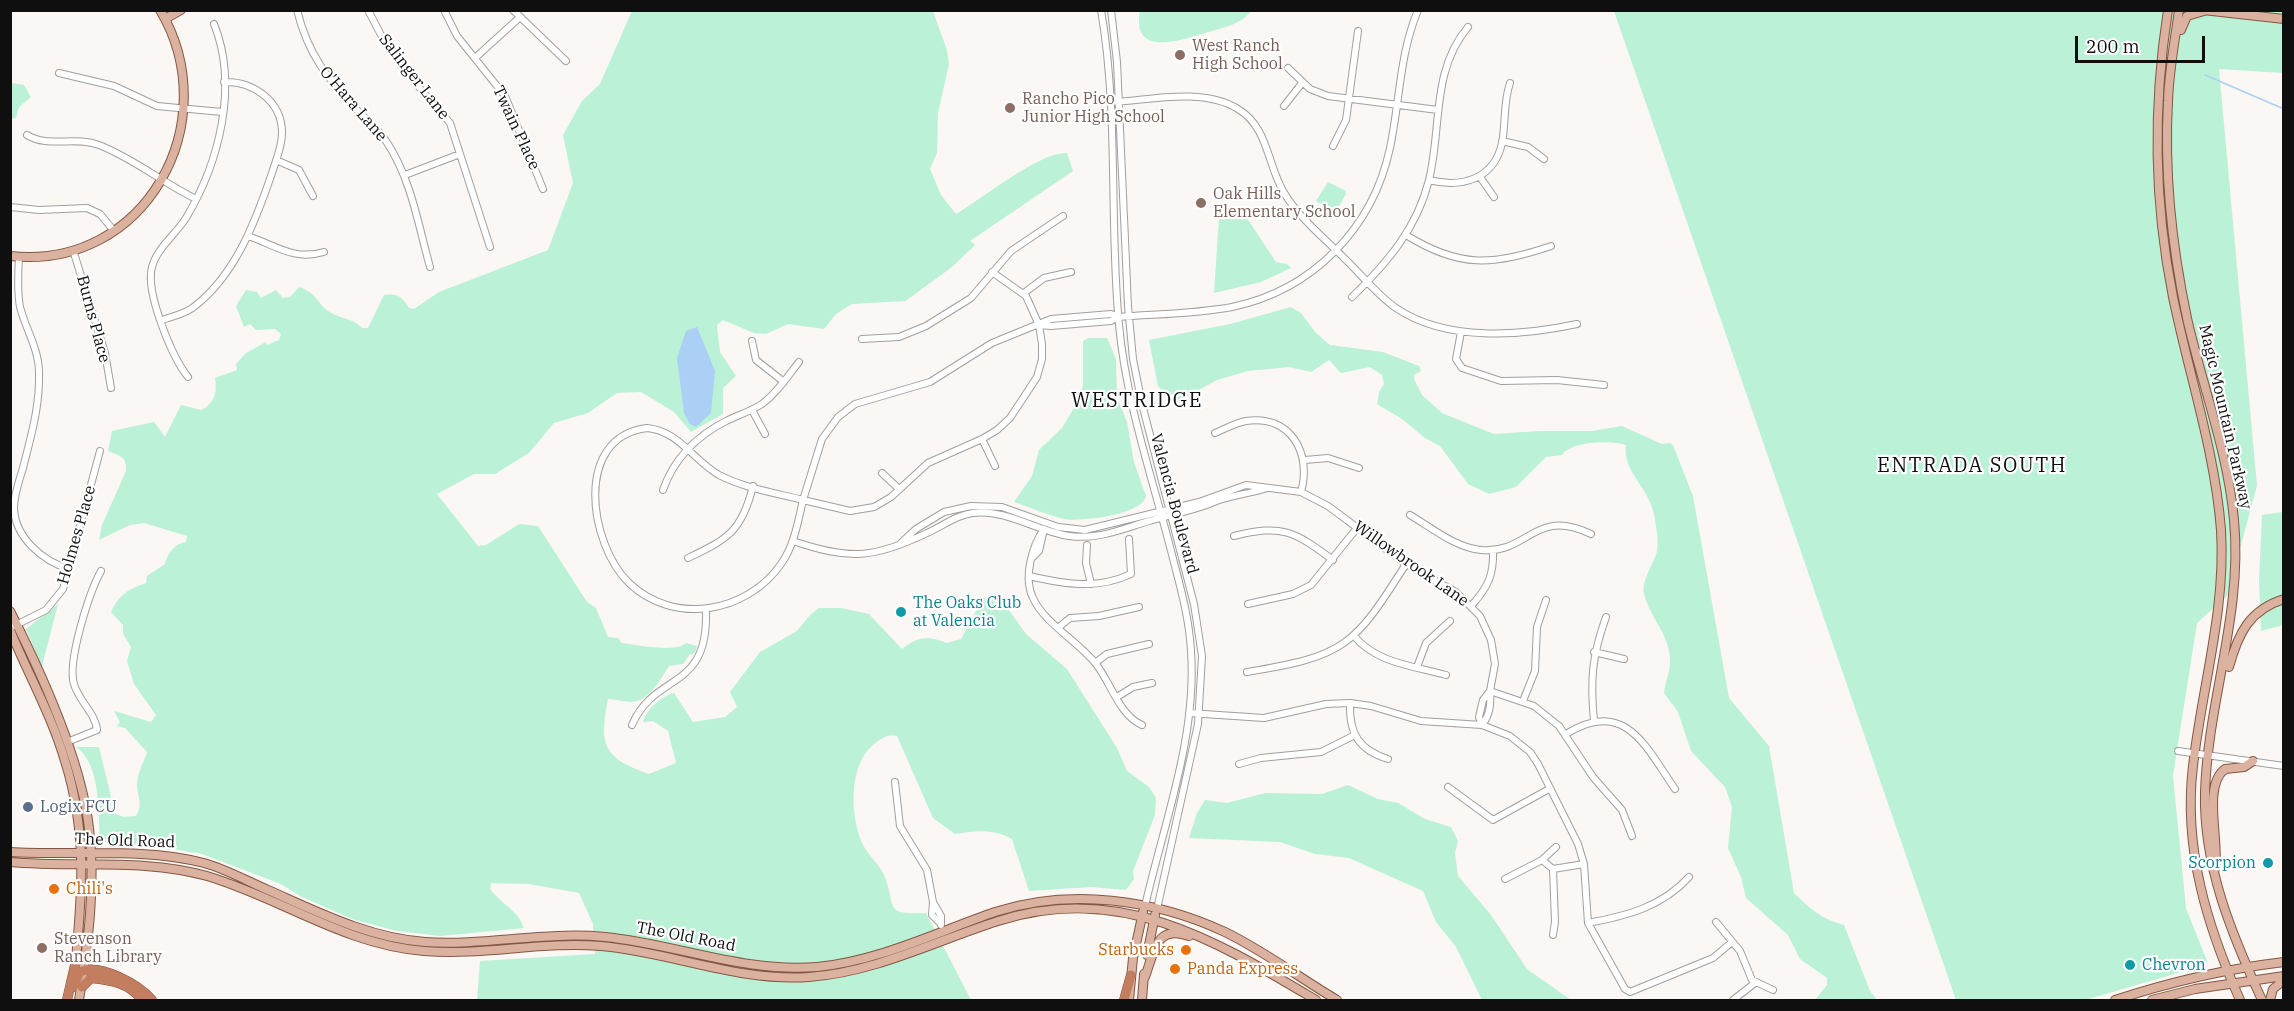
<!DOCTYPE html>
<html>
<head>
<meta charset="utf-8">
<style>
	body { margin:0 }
	#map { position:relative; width:2294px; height:1011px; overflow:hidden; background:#faf7f4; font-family:"IBM Plex Serif",serif }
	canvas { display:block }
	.frame { position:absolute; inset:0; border:12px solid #100f0f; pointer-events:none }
	.scale { position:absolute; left:2075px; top:36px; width:130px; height:27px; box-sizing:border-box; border:3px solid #100f0f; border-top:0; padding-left:8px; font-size:18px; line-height:21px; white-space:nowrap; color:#100f0f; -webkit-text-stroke:4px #fff; paint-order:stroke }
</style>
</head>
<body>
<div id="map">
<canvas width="2294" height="1011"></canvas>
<div class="frame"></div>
<div class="scale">200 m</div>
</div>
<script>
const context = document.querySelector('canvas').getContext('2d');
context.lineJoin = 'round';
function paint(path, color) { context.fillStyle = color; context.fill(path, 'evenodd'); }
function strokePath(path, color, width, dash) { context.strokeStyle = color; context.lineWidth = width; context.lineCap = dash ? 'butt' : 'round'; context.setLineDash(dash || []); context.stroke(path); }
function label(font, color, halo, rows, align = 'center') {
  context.font = font + ' "IBM Plex Serif",serif'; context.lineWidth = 4.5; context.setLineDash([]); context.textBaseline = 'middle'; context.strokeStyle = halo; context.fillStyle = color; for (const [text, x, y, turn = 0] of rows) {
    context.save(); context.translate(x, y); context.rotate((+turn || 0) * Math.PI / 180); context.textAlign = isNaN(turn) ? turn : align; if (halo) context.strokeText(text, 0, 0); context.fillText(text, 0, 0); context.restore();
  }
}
paint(new Path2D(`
	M632,11h301l14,39 2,14 -11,49 -1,40 -7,16 11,26 15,19c26,-15 83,-62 111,-61l6,18 -103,70 5,4 -23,22 -41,30 -6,4 -53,3 -16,10 -12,15 -36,-5 -22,10 -12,-1 -31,-13 -6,5 3,27 16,24 -13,12v26l-32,18 -17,-20 -33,-20 -24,1 -29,20 -34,10 -25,30 -34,21h-21l-37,20 41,52 8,-1 33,-21 19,2 49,76 9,6 12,29 10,1 4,5c14,2 55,10 64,0l11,3 -2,7 -6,2 -6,9 -14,2c-8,13 -20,35 -37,36 -8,0 -17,-3 -24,-3 -9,46 -5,59 41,75l27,-11 -8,-32 -15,-10 -10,1c3,-12 18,-26 31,-29l19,29 32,-5 12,-10 -7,-15 30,-40 37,-21 13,-16 9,-7h22l28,6 33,35c16,-13 27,-13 45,-6l14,-4 22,-41 10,-2 13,10 20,28 41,35 50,79 10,23 22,16 7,11 -1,17 -22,56 1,8 -8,11 -35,-3 -62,4 -17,-52c-19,-11 -36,-8 -57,-5l-22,-16 -36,-82c-7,-3 -18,3 -24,9 -25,20 -23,74 -10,100 6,11 16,19 21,30 13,32 -2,40 42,38l45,87h-494l3,-39 115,-7 -2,-30 -14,-31 -50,-9 -38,-1 -1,6c11,15 29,22 34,39l-84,8 -43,-5 -45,-12 -52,-23 -19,-12 -79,-30 -46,-8 -49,-3 -7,-4c-2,-27 1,-75 -24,-92h23l13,54 -1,11 13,5 12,-1c7,-10 2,-19 1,-30 -1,-10 7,-24 10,-34l-22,-24 -8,-2 3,-4 -6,-11 37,11 5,-7 -22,-31 -7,-23 4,-14 -8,-13v-9l-12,-13c8,-17 17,-23 35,-29l1,-7 18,-12c2,-10 10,-21 21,-22l1,-6 -43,-13 -14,2 -31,15 3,-15 24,-54c1,-14 -5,-15 -18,-20l4,-20 42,-9 11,15 16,-32 20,5c15,-7 16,-19 14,-32l22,-8 -1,-6 10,-11 20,-11 1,3 12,-5 2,-6 -6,-5 -19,1 -6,-6 -6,3 -8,-21 10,-16 11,2 4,6 15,-8 7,8 7,-1 9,-10c19,7 17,15 29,24 11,8 24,6 34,17h6l16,-33c14,-2 18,2 25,13l5,1 25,-17 109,-42 25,-67 -10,-48 19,-34 18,-17z
	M1140,11v-1l111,1c-10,14 -30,17 -46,22 -24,7 -74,25 -65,-22z
	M1614,11h669v62l-64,-4 38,417 -30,110 -30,27 -24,153 13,132 21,53 -2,4 -120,35h-129z
	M13,83l11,2 7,12 -12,10 -3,11 -5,1v-32z
	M1328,182l18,9v3l-11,19 -19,-12z
	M1241,209l35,53 11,2 4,4 -30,14 -47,11 5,-76z
	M1291,307l10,6 15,20 14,12 53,7 36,14 2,5 -7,4v4l8,16 20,18 52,21 45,-3h53l30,-5 40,18 8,-1 3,2 20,51 36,202 40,48 25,147c15,15 29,27 50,32l26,66 7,9h-62l12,-15v-7l-27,-19 -12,-24 -42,-37 -5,-21 -13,-29 4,-41 -3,-9 -4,-11 -34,-36 -13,-39 -14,-19c1,-11 6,-20 6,-31 1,-26 -20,-44 -26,-68 -3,-14 10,-30 13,-43 2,-12 -1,-25 -3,-37 -6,-28 -32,-43 -28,-69 -15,-5 -55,-4 -64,10l-16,2 -30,30 -27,7 -21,-10 -28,-38 -15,-8 -23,-19 -25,-15 2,-12 5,-8 -2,-9 -12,-8 -29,6 -12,-13 -18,12 -22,-5 -41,4 -31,9 -33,18 -13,2 -13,-14 -9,-46 81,-16z
	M1088,338h19l9,21 1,38 10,25 7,40 12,34c-3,19 -66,26 -82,23 -17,-4 -34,-12 -50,-17l18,-26 7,-26 23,-22 18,-30 3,-13v-44z
	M2283,512v113l-22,6 -2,-51 3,-65z
	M58,604l-16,62 2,7 -18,-44z
	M1348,785l30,14 20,4 27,16 26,8 7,14 -3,12 3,23 33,39 36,54 44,31h-89l-26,-53 -20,-25 -13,-31 -74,-33 -34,-4 -35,-12 -91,-4 8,-25 8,-13 22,3 38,-10 57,1z`), '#bbf1d7');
paint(new Path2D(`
	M697,327l18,44 -4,42 -15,14 -6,-3 -6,-11 -7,-55 9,-27z`), '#accff5');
strokePath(new Path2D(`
	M2205,75l79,34`), '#accff5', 1.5);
const minor = new Path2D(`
	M297,10c11,45 31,69 61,101 10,10 21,19 28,30 25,37 32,83 44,126
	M368,10l13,25 36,50 33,38 40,124
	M444,10l13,26 48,60 38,93
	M513,10l53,51
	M1101,10c18,104 8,211 18,315 7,75 31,146 50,218 9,36 20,71 22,108 6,86 -27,172 -46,255
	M1111,10l6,52 11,244 5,53 9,45 52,200 8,52 -4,68 -41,185
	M475,58l44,-40
	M1288,68l22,21 18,7 110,14
	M59,73l55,13 43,20 65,6
	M1117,102c37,-3 87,-14 121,7 30,18 29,54 45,82 15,26 40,46 61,67 17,16 33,37 52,50 50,34 125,28 181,16
	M1284,106l18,-23
	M27,135c21,13 48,1 72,10 34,13 64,38 97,54
	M1502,141l26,6 16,12
	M1333,146l13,-26 12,-89
	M276,160l23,10 14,26
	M405,175l55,-21
	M1480,177l14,20
	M1429,180c32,8 65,0 73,-37 4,-20 1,-40 8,-60
	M10,207l29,3 48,-2 13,6 14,17
	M1406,235c53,33 87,31 145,11
	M248,236c27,9 46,25 76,16
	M73,250l32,103 6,35
	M19,257c-1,17 -2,34 1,50 6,23 19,42 19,66 1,33 -8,63 -16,95 -4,13 -9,27 -9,40 1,30 29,53 55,61
	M992,272l34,24 13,29 3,19v15l-5,18 -27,41 -13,12 -15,9 -54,24 -37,34 -17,10 -24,4 -47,-11 19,-61 16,-22 17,-13 75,-22 62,-39 59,-24 60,-5 7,3c38,-3 77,-3 114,-10 81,-17 141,-79 158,-159 10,-47 9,-92 28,-138
	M1024,293l20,-15 27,-6
	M1352,297c34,-33 65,-68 77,-117 13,-53 2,-109 39,-153
	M162,320c11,-4 24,-6 33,-14 41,-32 61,-86 77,-133 4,-13 10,-26 10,-40 0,-32 -29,-52 -58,-51
	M1040,325l11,1 60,-5 7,-4
	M1461,332l-5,27 6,9 39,13 56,-1 47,5
	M862,339l37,-2 27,-11 45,-28 40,-47 52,-35
	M752,341l4,19 28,22
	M188,377c-16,-20 -43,-85 -36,-110 5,-19 24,-33 34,-49 33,-55 53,-132 28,-194
	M752,410l13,24
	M647,428c32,3 46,32 72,47 25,13 57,18 84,25 -5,22 -9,46 -22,64 -34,49 -107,62 -152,19 -40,-39 -56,-146 18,-155z
	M1215,433c10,-4 20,-10 31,-12 45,-7 66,33 55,71
	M982,439l13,27
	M1305,460l23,-2 31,10
	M882,473l17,16
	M663,490c11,-32 35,-55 65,-70 11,-5 23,-9 34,-16 15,-11 25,-27 37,-42
	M1410,515c22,13 46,33 71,35 49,4 52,-43 110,-16
	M1044,529c-12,17 -21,49 -11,69 11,25 46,44 63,66 15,19 23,51 46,61
	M1234,536c48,-12 60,-5 99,24
	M793,541c56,19 80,18 134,-8 16,-7 29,-18 46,-20 34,-4 63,18 96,23 29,4 53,-7 80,-15 22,-6 43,-10 65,-19 17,-7 36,-8 53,-14
	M901,543l15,-14 28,-17 27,-6 31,1 56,20 27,3 114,-28 47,-17 55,7 27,14 78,58 50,28 24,24 11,24 4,24 -5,27 -7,9 -4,17 3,8
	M1087,545l-1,18 5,21
	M1033,557l6,-6 5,-22
	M688,558c40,-19 54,-27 65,-72
	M1029,576c35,8 68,14 102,-2l-2,-35
	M1248,604l45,-10 18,-9 46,-57
	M1472,605c16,-18 22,-30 21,-55
	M14,626l32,-16 17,-21 37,-138
	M1059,627l11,-9 29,-2 40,-9
	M1354,636c22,27 60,30 92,39
	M1594,652l30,7
	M1095,663l12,-9 42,-10
	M1417,667l9,-24 24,-22
	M1247,672c99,-16 107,-26 159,-108
	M1490,691l44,15 25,20 34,51 29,33 10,26
	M1117,697l16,-10 19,-4
	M1523,701l12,-30 2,-44 9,-27
	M1350,703c-1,31 9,47 38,56
	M1189,713l75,5 62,-14 24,-1 21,3 50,15 61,4 28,11 20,16 8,12 40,80 6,20 4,59 37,66 5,3 83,-34 19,-16
	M1594,721c-4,-41 -2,-65 12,-104
	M632,725c24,-55 77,-32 74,-116
	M1482,725c8,-10 9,-21 8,-34
	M1566,734c59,-37 80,13 109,55
	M67,742l30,-12c-1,-16 -19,-30 -23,-46 -7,-22 15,-91 27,-113
	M2178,751l106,15
	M1239,764l22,-6 60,-6 32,-16
	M895,782l5,44 27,44 6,32 -1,13 8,8
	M1448,787l45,33 56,-31
	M1556,847l-14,13 11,9 31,-5
	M1505,879l37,-19
	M933,902l8,14v9
	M1716,922l24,29 12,29 21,10
	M1588,923c38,-7 74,-16 101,-46
	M1553,935l2,-13 -2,-53
	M1733,1000l22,-17`);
const major = new Path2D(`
	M2168,10c-15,95 -14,193 5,287 16,78 42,154 48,233 5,80 -19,157 -28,236 -10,82 14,160 47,234
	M2179,10c-4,30 -10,61 -11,91 -4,72 4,146 19,217 15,67 41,134 47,202 9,93 -26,180 -29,272 -2,74 27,143 57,208
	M2203,10l81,9
	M165,19l16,-9
	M2181,30l6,-14 17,-5
	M10,256c135,15 217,-134 150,-246
	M10,611c31,61 71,149 79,217 7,58 -1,115 -10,172
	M10,630c18,44 42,86 55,131 23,73 17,135 10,209
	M2229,667c9,-33 20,-57 55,-68
	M10,852c64,4 132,-5 194,11 22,6 43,18 64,27 50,22 101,48 157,52 60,4 120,-11 180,-5 71,7 139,36 212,30 62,-6 120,-35 178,-55 75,-24 159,-13 230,20 39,19 75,46 112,68
	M10,862c66,6 133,-4 197,14 74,22 138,69 217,75 59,5 118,-10 177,-5 70,6 137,36 208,31 67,-5 126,-36 189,-56 122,-39 217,19 318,79
	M2215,869c5,-27 -13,-83 10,-100l19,-2 9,-6
	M1147,955l8,-40
	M1144,979c10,-23 10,-56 45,-43
	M1129,1000l4,-42 10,-46
	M1142,1000l2,-26
	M2115,1000c55,-18 110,-31 169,-38
	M2152,1000l43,-11 89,-13
	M2270,1000l3,-11 11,-9`);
const highway = new Path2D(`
	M73,987l7,-15c19,-10 59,13 72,28
	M82,987l9,-9c20,2 38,5 51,22
	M67,1000l8,-35
	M1124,1000l7,-25`);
strokePath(minor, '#a29f9d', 8);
strokePath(major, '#845743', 10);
strokePath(highway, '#845743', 10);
strokePath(minor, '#fff', 6);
strokePath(major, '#dbb29f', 8);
strokePath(highway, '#c37e5f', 9);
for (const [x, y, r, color] of [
	[1180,55,6,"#8d6e63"],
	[1010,108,6,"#8d6e63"],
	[1201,203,6,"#8d6e63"],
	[901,612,6,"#0f9aa8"],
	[28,807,6,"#5c6f8a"],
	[2268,863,6,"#0f9aa8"],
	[54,889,6,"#e8710a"],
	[42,948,6,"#8d6e63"],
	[1186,950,6,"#e8710a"],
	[2130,965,6,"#0f9aa8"],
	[1175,969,6,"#e8710a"]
]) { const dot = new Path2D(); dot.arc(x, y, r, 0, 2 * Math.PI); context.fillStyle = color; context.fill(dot); strokePath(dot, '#fff', 2); }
label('16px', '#785e54', '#fff', [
	["West Ranch",1192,46],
	["High School",1192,64],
	["Rancho Pico",1022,99],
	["Junior High School",1022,117],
	["Oak Hills",1213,194],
	["Elementary School",1213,212],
	["Stevenson",54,939],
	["Ranch Library",54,957]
], 'left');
label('16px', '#100f0f', '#fff', [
	["Salinger Lane",414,77,52],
	["O'Hara Lane",353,104,49],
	["Twain Place",516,128,65],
	["Burns Place",93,319,75],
	["Magic Mountain Parkway",2225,417,77],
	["Valencia Boulevard",1174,504,75],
	["Holmes Place",77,535,-74],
	["Willowbrook Lane",1411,564,35],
	["The Old Road",125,841,2],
	["The Old Road",686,937,11]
]);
label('16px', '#0d838f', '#fff', [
	["The Oaks Club",913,603],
	["at Valencia",913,621],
	["Scorpion",2256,863,"right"],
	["Chevron",2142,965]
], 'left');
label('16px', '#4e5e75', '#fff', [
	["Logix FCU",40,807]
], 'left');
label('16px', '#c56008', '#fff', [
	["Chili's",66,889],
	["Starbucks",1174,950,"right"],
	["Panda Express",1187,969]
], 'left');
context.letterSpacing = '1.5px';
label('20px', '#100f0f', '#fff', [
	["WESTRIDGE",1137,401],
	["ENTRADA SOUTH",1972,466]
]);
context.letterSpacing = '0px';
</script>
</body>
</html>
